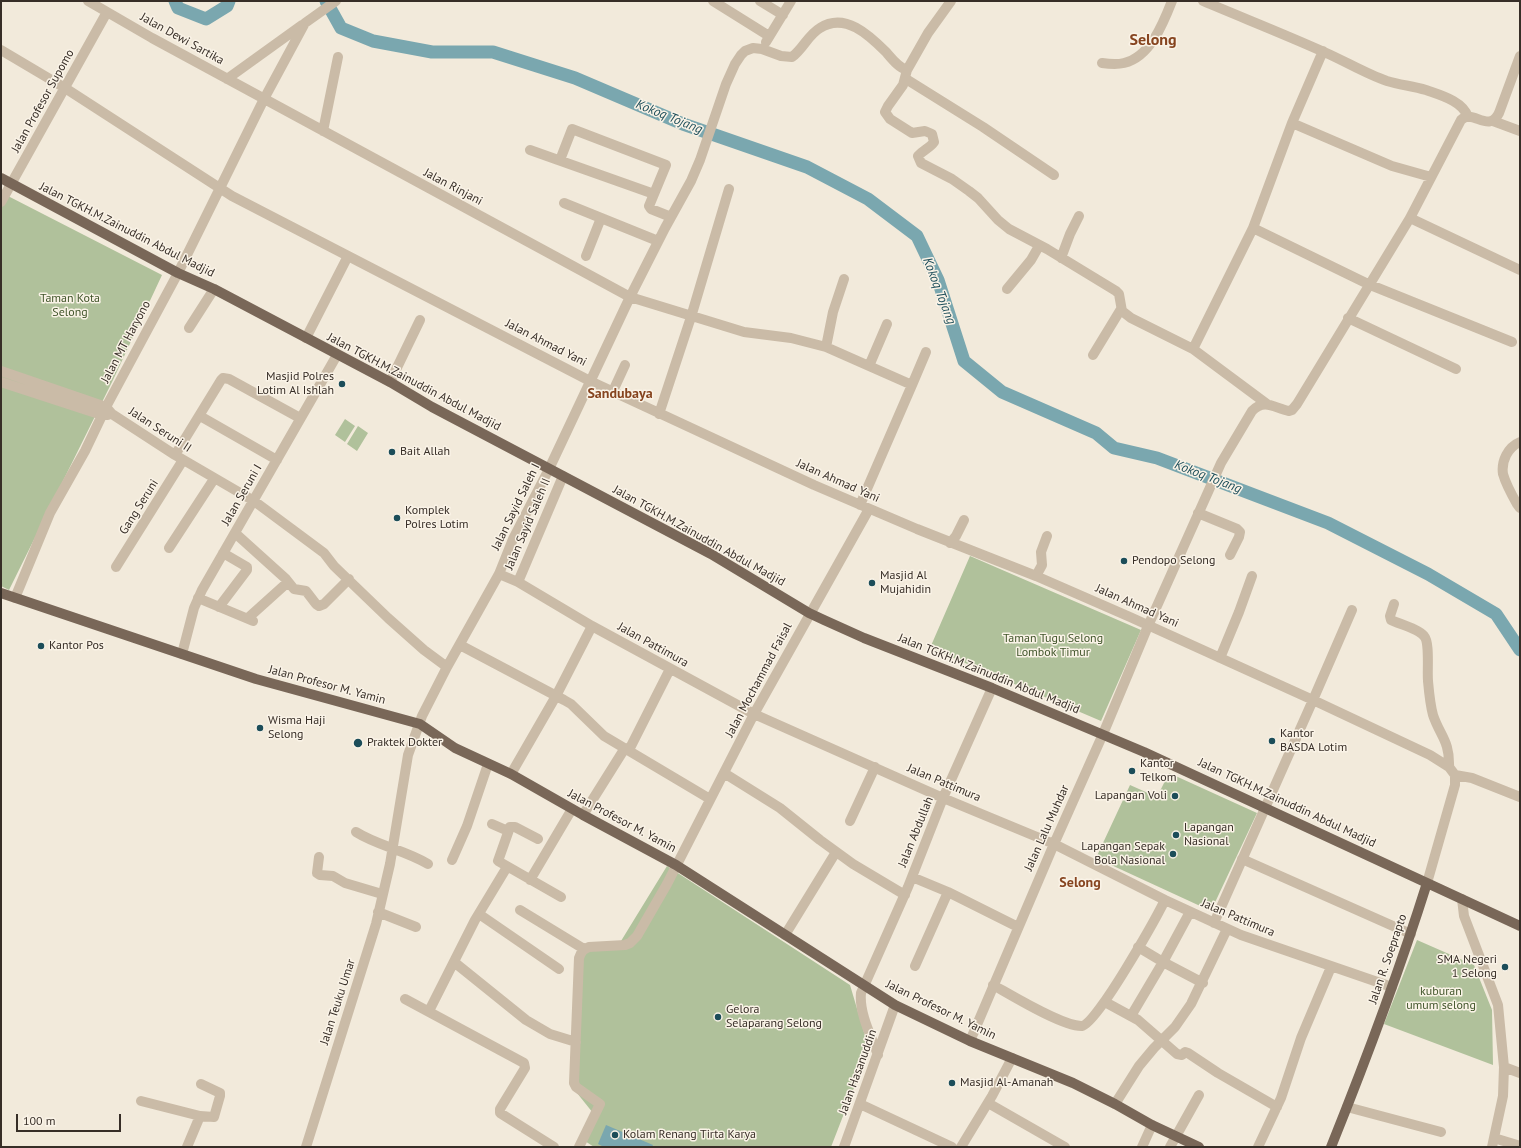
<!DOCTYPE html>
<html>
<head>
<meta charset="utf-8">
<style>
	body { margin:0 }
	#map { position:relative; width:1521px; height:1148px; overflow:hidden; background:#f2eadb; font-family:"PT Sans",sans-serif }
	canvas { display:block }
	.frame { position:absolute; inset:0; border:2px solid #372e27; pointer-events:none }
	.scale { position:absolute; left:16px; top:1114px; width:105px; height:18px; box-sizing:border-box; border:2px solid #372e27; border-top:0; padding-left:5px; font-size:12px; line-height:14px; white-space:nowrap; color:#372e27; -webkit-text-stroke:3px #faf3e7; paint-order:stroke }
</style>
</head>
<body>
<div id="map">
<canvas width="1521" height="1148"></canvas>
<div class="frame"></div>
<div class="scale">100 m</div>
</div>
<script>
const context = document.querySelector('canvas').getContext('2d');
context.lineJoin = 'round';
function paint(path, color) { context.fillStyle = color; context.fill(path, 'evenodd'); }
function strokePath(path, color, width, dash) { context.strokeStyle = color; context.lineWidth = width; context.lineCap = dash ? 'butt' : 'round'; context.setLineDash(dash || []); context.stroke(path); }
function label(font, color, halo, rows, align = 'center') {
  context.font = font + ' "PT Sans",sans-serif'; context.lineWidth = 3; context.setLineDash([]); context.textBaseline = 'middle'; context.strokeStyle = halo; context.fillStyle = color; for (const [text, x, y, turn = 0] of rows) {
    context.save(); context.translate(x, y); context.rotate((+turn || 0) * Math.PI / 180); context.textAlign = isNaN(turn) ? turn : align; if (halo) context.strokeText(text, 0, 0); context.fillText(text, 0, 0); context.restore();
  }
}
paint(new Path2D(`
	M6,195l156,80 -49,105 -104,210 -8,-4v-381z
	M345,419l10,7 -10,16 -10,-7z
	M358,426l10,7 -11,18 -10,-7z
	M970,556l171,74 -40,91 -171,-73z
	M1169,773l88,40 -46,98 -115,-53 34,-73 27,12z
	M667,866l183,119 19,64 -38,98h-237l-9,-6 8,-28 -20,-25 8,-143 40,-4z
	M1417,940l57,25 18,45 1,55 -109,-41z`), '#b0c19b');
paint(new Path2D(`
	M606,1125l47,20 -1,2h-48l-6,-3z`), '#7aa7af');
strokePath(new Path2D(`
	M175,1l3,7 28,11 21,-13 2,-5
	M326,1l15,27 32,13 59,11h61l82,26 108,46 124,43 61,32 49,37 21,44 26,81 38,31 94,41 18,15 43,10 171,65 100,51 68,40 24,36`), '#7aa7af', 13);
strokePath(new Path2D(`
	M88,1l64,37 478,259 114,35 47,6 35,9 86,38 -52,120
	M713,1l56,35
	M760,1l23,14
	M1203,1c40,17 81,33 121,51 21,9 42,22 63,29 13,4 26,5 39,9 14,5 37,11 42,27
	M766,42l25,-41
	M1,50l64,38 167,108 358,185 224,104 103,44 119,47 94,41 183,83 117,55 19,12 6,8
	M1102,63c7,1 14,2 22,0 26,-6 39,-39 48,-62
	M907,70l-4,15 -15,21 -3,6 5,7 22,14 13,-2 7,3 2,8c-4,6 -11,8 -16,14l3,7 31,16 17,12 9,7 20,22 11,9 38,20 69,42 3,3 3,17 9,7 62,31 74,55
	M227,79l75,-54
	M906,79l77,48 71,48
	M1493,121l27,10
	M1292,123l100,43 39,11
	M323,131l15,-74
	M530,150l124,44
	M560,160l12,-31 94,36 -17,41 2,3 20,8
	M1,202l106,-190
	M564,203l94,38
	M1410,218l110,52
	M1253,228l115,56 144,58
	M586,256l15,-38
	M1061,258l9,-24 9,-18
	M1007,289l24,-29 8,-14
	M1348,318l108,51
	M189,328l25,-39
	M306,338l42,-82
	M826,347l7,-35 11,-33
	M1193,349l60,-121 39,-105 31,-72
	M1093,355l28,-46
	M869,366l18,-42
	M1,371l105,36 6,7 63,41 79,46 70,52 10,13 54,52 36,32 23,17
	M1,382l101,33h6
	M390,382l30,-62
	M912,385l14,-33
	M613,391l12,-26
	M659,414l32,-97 38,-128
	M200,416l77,44
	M1520,442c-12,5 -19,19 -17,32 2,7 10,23 14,30l3,4
	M175,455l46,-75 2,-2 6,1 71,39
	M1198,513l39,16 3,3 -1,5 -9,18
	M235,533l51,46 8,10 12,2 10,13 3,2 5,-2 25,-25
	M950,543l6,-7 8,-16
	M169,548l45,-69
	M116,567l67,-107
	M499,574l19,8 74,44 162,88 189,84 111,46 111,56 76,35 151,52
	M1036,576l6,-11 -1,-13 6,-16
	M518,582l45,-106
	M15,598l35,-85 35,-62 21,-44 72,-134 86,-174 41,-76 31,-22
	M198,598l55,23
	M1394,604l-4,12 1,4c8,4 28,9 33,16 6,6 3,35 4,45 1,11 2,23 5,34 7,21 17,26 16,52
	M219,607l28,-37v-3l-24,-14
	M248,618l40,-36
	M460,645l104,55 7,4 33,32 106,63
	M182,654l12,-46 8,-18 135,-235
	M1220,658l19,-46 13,-36
	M629,750l41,-81
	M724,773l56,35 40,32 33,24 52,31
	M511,774l45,-78 36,-70
	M1455,775l17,3 48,19
	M583,815l42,-67
	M850,821l25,-54
	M492,824l16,7
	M356,832c22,14 49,18 72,32
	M538,839l-23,-12h-5l-12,34 63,36
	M319,857l-2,16 3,2 13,1 12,7 37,11
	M1242,859l169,75
	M452,860l15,-34 21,-62
	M912,877l36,15 70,35
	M530,880l42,-71
	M1427,883l28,-98v-10
	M1462,899l2,17 34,89 6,62 16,6
	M520,910l64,39
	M378,912l38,15
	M479,914l80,55
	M1214,923l99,-223 39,-90
	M785,935l51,-83
	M1138,947l25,15 40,21
	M454,962l72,58 24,14 26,8
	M915,966l33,-74
	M993,985c18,10 70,42 89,41 15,-2 74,-108 83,-126
	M405,999l119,64 1,5 -25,41v4l54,34
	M1105,1002l33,18 39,34 5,1 3,-3 3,1 30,20 59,34
	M429,1011l46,-91 32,-53
	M1131,1016l32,-54 27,-50
	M970,1041l84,-197 49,-110 45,-108 73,-163 31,-52c13,-13 22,-3 37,0l3,-1 5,-6 113,-186 51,-98c11,-12 28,14 38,-7l21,-57
	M878,1055c-7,-19 -19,-42 -17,-62l47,-106 35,-89 49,-110
	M141,1101l59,15 14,1 6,-21v-3l-19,-9
	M988,1103l77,44
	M860,1104l92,43
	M1115,1104l24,-38 15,-18 21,-21 16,-23 36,-75
	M1347,1107l94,25
	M1494,1138l26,8
	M187,1147l13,-31
	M306,1147l70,-223 14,-60 18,-109 14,-39 25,-49 52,-93 14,-35 36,-70 81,-172 35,-69 26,-47 9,-21 26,-76 9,-20 6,-9 4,-4 8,-3 9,1 19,7 11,1c11,-8 16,-22 28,-29 25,-16 49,7 66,24 6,7 13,16 21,18l21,-37 23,-32
	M579,1147l21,-43 -24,-17 -2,-4 5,-125c2,-6 4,-9 10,-11l36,-2 5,-2 7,-7 30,-52 87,-170 115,-205
	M844,1147l51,-142
	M961,1147l31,-51 20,-38
	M1142,1147l10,-22
	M1170,1147l29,-52
	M1258,1147l23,-49 20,-60 30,-71
	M1492,1147l11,-51 1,-29`), '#cabba7', 10);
strokePath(new Path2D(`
	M1,178l177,95 36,16 176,93 42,25 279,147 98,59 15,7 40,18 128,50 152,64 376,174
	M1,593l255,86 164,45 35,24 56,26 72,41 93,50 219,140 75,36 103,42 42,21 37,21 47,22
	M1331,1147c35,-87 68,-175 96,-264`), '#796758', 10);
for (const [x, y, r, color] of [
	[342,384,4,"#1c4d59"],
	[392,452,4,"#1c4d59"],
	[397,518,4,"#1c4d59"],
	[1124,561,4,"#1c4d59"],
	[872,583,4,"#1c4d59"],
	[41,646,4,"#1c4d59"],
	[260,728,4,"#1c4d59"],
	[1272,741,4,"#1c4d59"],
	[358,743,5,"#1c4d59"],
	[1132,771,4,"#1c4d59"],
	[1175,796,4,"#1c4d59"],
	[1176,835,4,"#1c4d59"],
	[1173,854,4,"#1c4d59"],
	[1505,967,4,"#1c4d59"],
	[718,1017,4,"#1c4d59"],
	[952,1083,4,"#1c4d59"],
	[615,1135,4,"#1c4d59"]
]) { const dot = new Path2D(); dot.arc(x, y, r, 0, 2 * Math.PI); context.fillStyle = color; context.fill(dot); strokePath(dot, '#faf3e7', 1.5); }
label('12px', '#372e27', '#faf3e7', [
	["Jalan Dewi Sartika",182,39,29],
	["Jalan Profesor Supomo",43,101,-61],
	["Jalan Rinjani",453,187,28],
	["Jalan TGKH.M.Zainuddin Abdul Madjid",127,230,27],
	["Jalan MT Haryono",126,342,-62],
	["Jalan Ahmad Yani",546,343,27],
	["Jalan TGKH.M.Zainuddin Abdul Madjid",414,382,28],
	["Jalan Seruni II",160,430,33],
	["Jalan Ahmad Yani",838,481,24],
	["Jalan Seruni I",242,495,-60],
	["Gang Seruni",139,507,-58],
	["Jalan Sayid Saleh I",516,507,-64],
	["Jalan Sayid Saleh II",528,524,-67],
	["Jalan TGKH.M.Zainuddin Abdul Madjid",699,536,29],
	["Jalan Ahmad Yani",1137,606,24],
	["Jalan Pattimura",653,645,29],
	["Jalan TGKH.M.Zainuddin Abdul Madjid",989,674,22],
	["Jalan Mochammad Faisal",759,680,-62],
	["Jalan Profesor M. Yamin",327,685,15],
	["Jalan Pattimura",944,783,23],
	["Jalan TGKH.M.Zainuddin Abdul Madjid",1287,803,25],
	["Jalan Profesor M. Yamin",622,821,28],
	["Jalan Lalu Muhdar",1047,828,-66],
	["Jalan Abdullah",916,832,-68],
	["Jalan Pattimura",1238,918,23],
	["Jalan R. Soeprapto",1388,959,-71],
	["Jalan Teuku Umar",338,1002,-72],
	["Jalan Profesor M. Yamin",941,1010,26],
	["Jalan Hasanuddin",858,1072,-70]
]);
label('12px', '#41552b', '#faf3e7', [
	["Taman Kota",70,299],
	["Selong",70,313],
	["Taman Tugu Selong",1053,639],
	["Lombok Timur",1053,653],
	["kuburan",1441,992],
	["umum selong",1441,1006]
]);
label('12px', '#372e27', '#faf3e7', [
	["Masjid Polres",334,377,"right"],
	["Lotim Al Ishlah",334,391,"right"],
	["Bait Allah",400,452],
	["Komplek",405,511],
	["Polres Lotim",405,525],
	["Pendopo Selong",1132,561],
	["Masjid Al",880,576],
	["Mujahidin",880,590],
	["Kantor Pos",49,646],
	["Wisma Haji",268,721],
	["Selong",268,735],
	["Kantor",1280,734],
	["BASDA Lotim",1280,748],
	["Praktek Dokter",367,743],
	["Kantor",1140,764],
	["Telkom",1140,778],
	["Lapangan Voli",1167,796,"right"],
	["Lapangan",1184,828],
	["Nasional",1184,842],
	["Lapangan Sepak",1165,847,"right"],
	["Bola Nasional",1165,861,"right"],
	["SMA Negeri",1497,960,"right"],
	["1 Selong",1497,974,"right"],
	["Gelora",726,1010],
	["Selaparang Selong",726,1024],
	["Masjid Al-Amanah",960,1083],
	["Kolam Renang Tirta Karya",623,1135]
], 'left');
label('italic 13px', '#1c4d59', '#faf3e7', [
	["Kokoq Tojang",669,117,22],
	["Kokoq Tojang",939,291,69],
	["Kokoq Tojang",1208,477,21]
]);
label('bold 14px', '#86441f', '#faf3e7', [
	["Sandubaya",620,394],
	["Selong",1080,883]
]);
label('bold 16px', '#86441f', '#faf3e7', [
	["Selong",1153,40]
]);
</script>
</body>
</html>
